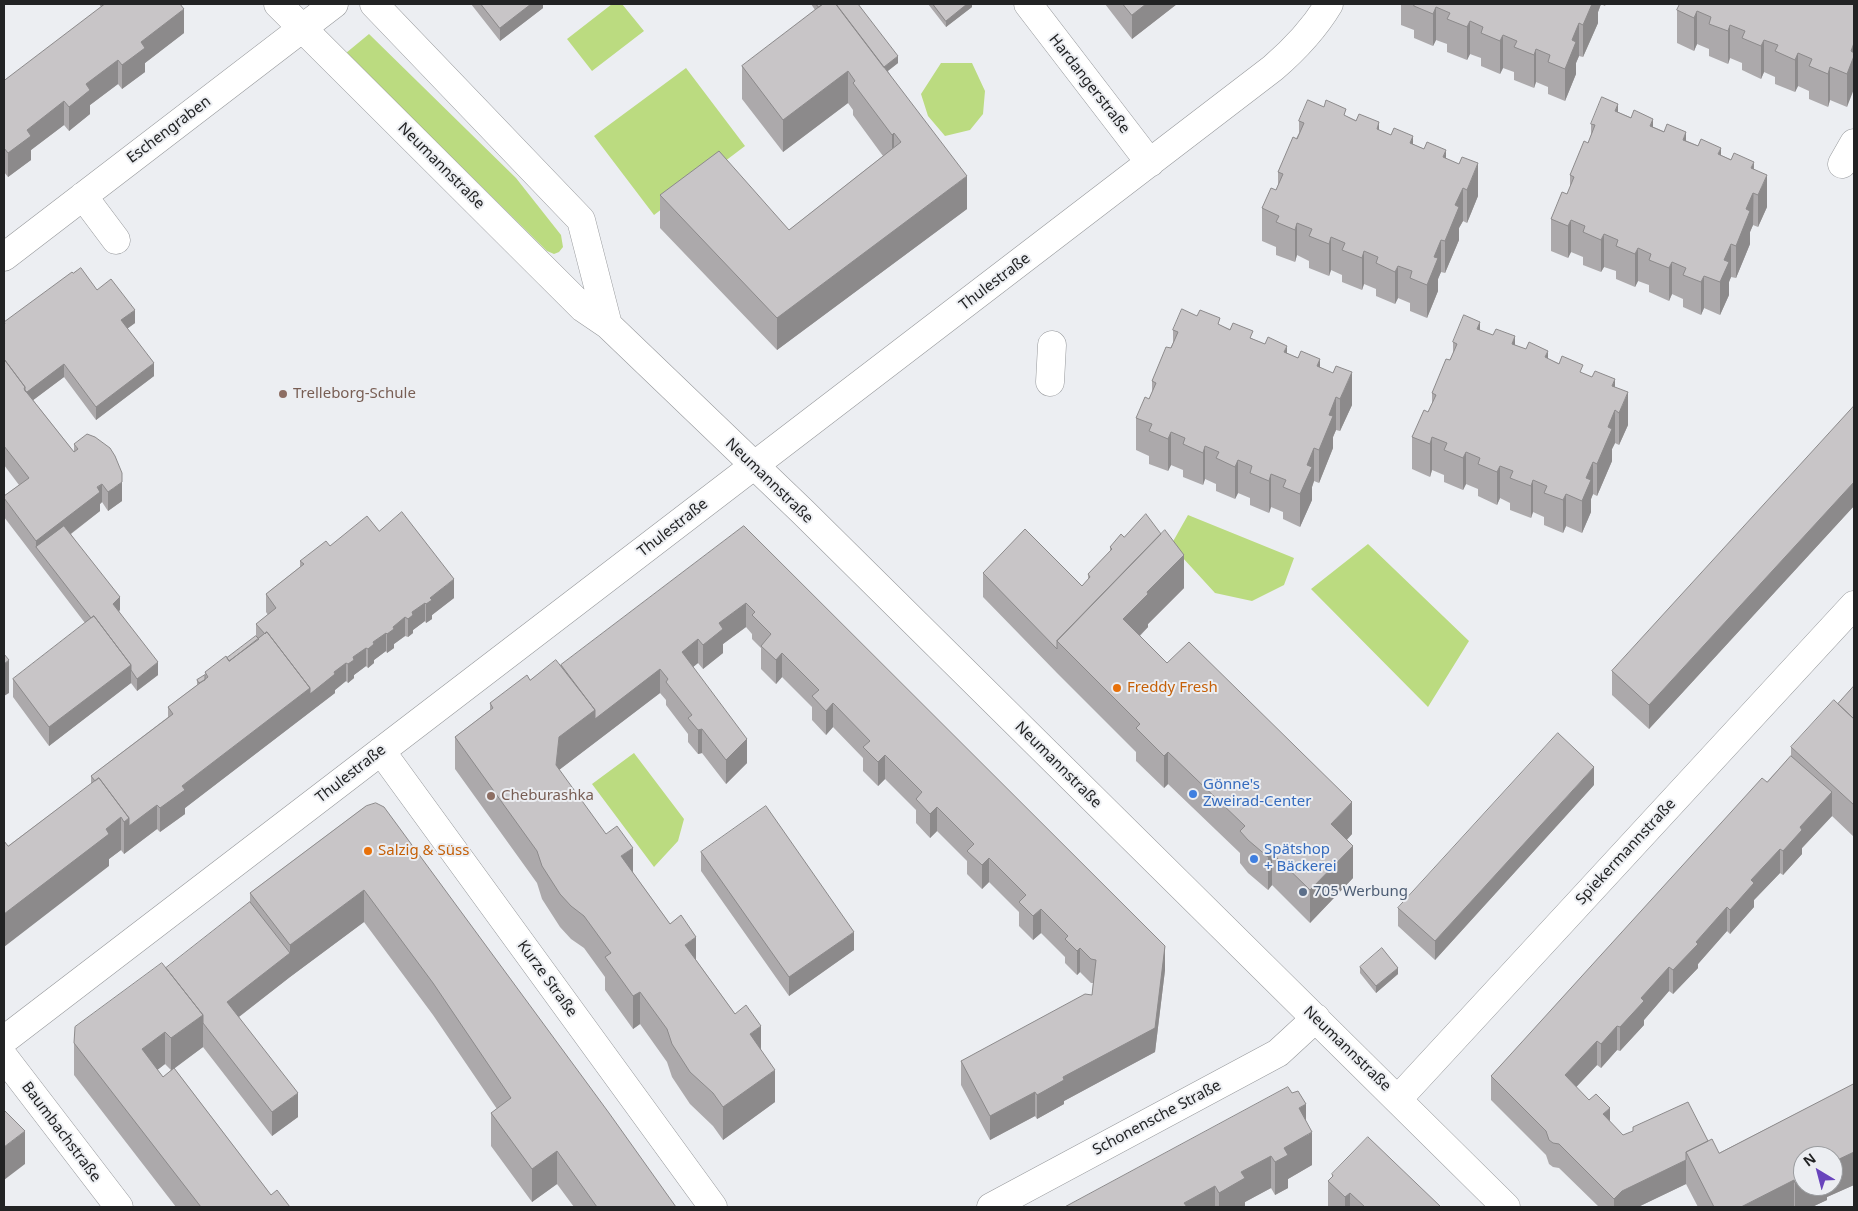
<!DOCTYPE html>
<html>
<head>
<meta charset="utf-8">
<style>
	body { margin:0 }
	#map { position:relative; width:1858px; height:1211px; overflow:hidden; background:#eceef2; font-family:"Noto Sans",sans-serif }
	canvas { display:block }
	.frame { position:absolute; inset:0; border:5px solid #222324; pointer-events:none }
	.north { position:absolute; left:1793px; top:1146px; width:50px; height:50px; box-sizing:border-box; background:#eceef2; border:1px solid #9b9da0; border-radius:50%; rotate:323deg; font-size:14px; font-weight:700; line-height:20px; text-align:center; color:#222324 }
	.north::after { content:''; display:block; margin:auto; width:18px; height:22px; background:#6944bc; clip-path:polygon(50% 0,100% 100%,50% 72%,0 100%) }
</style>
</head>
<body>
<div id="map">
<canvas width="1858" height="1211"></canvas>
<div class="frame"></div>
<div class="north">N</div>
</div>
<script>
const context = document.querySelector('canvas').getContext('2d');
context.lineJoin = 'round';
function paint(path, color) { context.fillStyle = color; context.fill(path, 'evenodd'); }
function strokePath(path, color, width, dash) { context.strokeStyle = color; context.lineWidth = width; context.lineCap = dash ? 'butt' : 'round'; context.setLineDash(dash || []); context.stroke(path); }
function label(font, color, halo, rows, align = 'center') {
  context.font = font + ' "Noto Sans",sans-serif'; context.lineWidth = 4; context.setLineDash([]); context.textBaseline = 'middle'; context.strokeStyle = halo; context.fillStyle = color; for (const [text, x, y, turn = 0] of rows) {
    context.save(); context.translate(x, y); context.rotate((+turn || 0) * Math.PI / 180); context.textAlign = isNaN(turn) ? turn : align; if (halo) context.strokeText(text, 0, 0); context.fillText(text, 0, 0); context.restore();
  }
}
paint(new Path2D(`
	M612,4h10l22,27 -52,40 -25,-32z
	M369,34l147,144 45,57 2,12 -4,5 -5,2 -7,-3 -201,-198z
	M941,63h31l13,28 -2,23 -13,16 -25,6 -17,-20 -7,-22z
	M686,68l59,78 -91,69 -60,-79z
	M1188,515l106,43 -10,27 -32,16 -37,-8 -44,-48z
	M1368,544l101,97 -41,66 -117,-118z
	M634,753l50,66 -6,22 -24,26 -62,-83z`), '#bbdb80');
const minor = new Path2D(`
	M278,4l305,304 25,17 195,187 703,695
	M374,4l207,216 27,105
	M1028,4l122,159
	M1842,164l12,-21
	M83,196l33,44
	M4,257l330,-253
	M1050,382l2,-37
	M381,751l332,456
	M4,1040l1269,-972c22,-19 41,-39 56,-64
	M4,1057l115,150
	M1398,1099l456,-494
	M991,1207l287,-154 38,-35`);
strokePath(minor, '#96989b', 29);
strokePath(minor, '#fff', 28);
paint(new Path2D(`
	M99,4h81l4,29 -39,30v9l-23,17 -4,-5 -28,21v9l-21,17 -5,-6 -33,25v10l-23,17 -4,-5v-91l97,-74z
	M471,4h72v4l-43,33z
	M811,4h47l40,59 -10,8 79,138 -190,141 -117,-122v-33l129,35 94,-74 -30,-41v-5l-5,-7 -65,49 -41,-53v-33l73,-56z
	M928,4h44v3l-26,20z
	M1105,4h72l-45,35z
	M1401,4h205l-1,2 -4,-2 -3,8v11l-15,34 -4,-1 -3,7v11l-11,27 -17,-7v-7l-12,-5 -2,6 -20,-8v-8l-11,-4 -3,6 -19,-8v-8l-11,-4 -3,6 -20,-8v-8l-11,-4 -3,6 -19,-8v-8l-13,-5z
	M1854,4l-7,103 -17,-7 -2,7 -19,-8v-8l-11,-5 -3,6 -20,-8v-7l-11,-5 -3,7 -19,-9v-7l-12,-5 -2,6 -19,-8v-7l-12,-5 -3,7 -17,-8v-33z
	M1618,112l136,57 13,38 -9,20 -5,-2 -3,7v12l-14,34 -5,-1 -2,5v13l-9,20 -16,-7 -3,7 -18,-8v-8l-11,-5 -3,7 -20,-9v-7l-11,-4 -3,6 -19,-8v-8l-12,-4 -3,5 -18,-7v-8l-12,-5 -3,6 -17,-7v-32l16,-25 3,-7v-12l18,-32 3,-8v-11z
	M1346,116l100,42 32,38 -11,27 -4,-2 -4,7v12l-14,33 -4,-1 -3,7v12l-11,27 -17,-7v-8l-12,-5 -3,6 -19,-8v-7l-12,-5 -2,6 -20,-8v-7l-11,-5 -2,6 -20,-8v-7l-12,-6 -2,7 -19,-7v-8l-14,-6v-33l14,-18 2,-5v-13l21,-39v-12z
	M97,290l38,33 -8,6 27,47 -58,44 -32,-43 -31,23 41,52v-8l48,57 -14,10 -6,-9 -2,2v7l-29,23 49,76 -1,1 39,64 -21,16 -6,-8 -82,63 -36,-49v-18l72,-56 -81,-106v-21l15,-11 -15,-20v-143z
	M1220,325l100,42 32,38 -12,26 -4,-1 -3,7v11l-14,35 -5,-2 -2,6v13l-12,27 -17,-8v-7l-12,-5 -2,6 -19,-8v-7l-12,-5 -3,6 -19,-8v-7l-11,-5 -2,6 -20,-8v-7l-12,-5 -3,6 -19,-7v-8l-13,-6v-32l13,-19 3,-6v-12l21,-38v-13z
	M1480,330l135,57 13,38 -9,20 -4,-2 -3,6v12l-15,35 -4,-2 -2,5v13l-9,21 -16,-7 -3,7 -19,-8v-8l-11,-5 -2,6 -21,-8v-7l-10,-5 -3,7 -19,-9v-7l-12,-5 -3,6 -19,-8v-7l-12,-5 -2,7 -18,-8v-32l16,-25 4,-8v-11l18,-33 3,-6v-12z
	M1854,406v100l-205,223 -37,-34v-24z
	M744,526l421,444 -10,82 -91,49v3l-27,15 -2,-3 -45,24 -29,-55v-24l131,-66 1,-12h-2l-11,-11 -3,3 -12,-12v-6l-24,-24 -8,7 -14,-14v-14l-30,-30 -7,7 -15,-15v-13l-30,-30 -7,7 -14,-15v-13l-31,-31 -7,7 -15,-15v-13l-30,-31 -7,8 -14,-15v-13l-30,-30 -6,7 -15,-15v-21l-9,-9v-5l-6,-7 -23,17v9l-20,16 -5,-6 -5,4 54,96 -21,21 -24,-31 -4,1 -10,-12v-8l-22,-29v-5l-6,-7 -101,77 202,280 14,52 -52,38 -10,-14 -23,-22 -18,-27 -5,-15 -27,-38 -7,5 -28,-39v-13l-21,-29 -13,-9 -11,-12 -18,-28 -5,-16 -82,-114v-32l35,-27v-7l40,-23 31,-15z
	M379,531l75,67 -22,17v4l-6,4 -1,-2 -12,9v3l-5,4 -3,-1 -11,8v4l-7,5 -1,-2 -12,9v3l-6,5 -2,-2 -12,9v3l-6,5 -2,-2 -11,9v3l-150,115v6l-25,18 -3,-3 -33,25 -3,-4 -12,9v7l-101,-20 83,-62v-8l77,-59v-10l29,-22v-5l8,-5v-3l22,-14 29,-22v-12l12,-9 -2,-3v-18l34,-27v-6l30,-15z
	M1110,547l74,41 -36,36v3l-8,9 27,27 185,171 -5,6 6,38 -43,45 -38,-38 -4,5 -20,-17 -8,-10v-10l-72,-69 -4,4 -28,-27v-9l-79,-79 -74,-76v-24l99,13 6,-7v-5l22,-23z
	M1854,686v151l-22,-21 -30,32v6l-19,21 -3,-2 -26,27v7l-24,27 -3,-3 -29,33v4l-25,26 -4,-3 -25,29v5l-24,26 -3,-1 -16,18 -4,-3 -21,22 47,48 85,6 11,12 135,-69v101l-27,12v3l-15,7h-114l-12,-23 -48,23h-39l-40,-39 -6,-1 -4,-3 -3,-9 -55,-55v-24l300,-320v-9l47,-43z
	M1594,785l-159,175 -37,-34v-18z
	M366,806l310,401h-102l-17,-23 -25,18 -41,-56v-33l6,-4 -64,-94 -69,-93 -74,55 -51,40 59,100 -26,19 -69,-89 -29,21 97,127 19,12h-114l-102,-132v-32l176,-141v-9zM165,1064l6,6 -8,7 -6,-7z
	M701,852l153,98 -65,46 -88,-125z
	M1360,967l38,7 -22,19 -16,-20z
	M1306,1121l6,44 -24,14v9l-13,7 -4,-7 -26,14v5h-180z
	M1332,1174l109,33h-113v-26l4,-3z`), '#aca9ab');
paint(new Path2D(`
	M531,4h12v4l-43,33v-13z
	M967,4h5v3l-26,20v-6z
	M1146,4h31l-45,35v-24z
	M1592,4h9l-3,8v11l-15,34v-32z
	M1436,7v33l-3,6v-32z
	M184,9v24l-39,30v9l-23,17v-24l19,-23z
	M1697,11v33l-3,7v-33z
	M1470,21v33l-3,6v-33z
	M1579,23v33l-3,7v11l-11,27v-32l7,-29z
	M1730,25v33l-2,6v-33z
	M1503,35v33l-3,6v-33z
	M1764,40v32l-3,7v-33z
	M1854,43v46l-7,18v-33l4,-23z
	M1536,49v33l-2,6v-33z
	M1798,53v33l-3,6v-32z
	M898,56v7l-26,20v-6z
	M118,60v24l-28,21v9l-21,17v-24l17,-23z
	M1830,67v33l-2,7v-33z
	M848,71v32l-65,49v-32z
	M64,101v24l-33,25v10l-23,17v-24l19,-23z
	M1618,104v32l-3,-25z
	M1653,119v32l-3,-25z
	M1379,122v33l-2,-26z
	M1686,132v33l-3,-25z
	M894,133v32l-2,2v-32z
	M1413,136v33l-3,-26z
	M1721,148v32l-3,-26z
	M1446,150v33l-3,-26z
	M1754,162l-1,63 -3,7v12l-14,34v-32l10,-37 5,-41z
	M1478,163v33l-11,27v-33z
	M1767,175v32l-9,20v-32z
	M967,176v33l-190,141v-32z
	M1463,188v33l-4,7v12l-14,33v-32l10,-36z
	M1571,220v32l-3,6v-32z
	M1297,223v32l-2,7v-32z
	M1604,234v33l-3,5v-32z
	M1331,237v33l-2,6v-32z
	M1441,240v32l-3,7v12l-11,27v-33l7,-28z
	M1731,244v33l-2,5v13l-9,20v-33l4,-22z
	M1638,248v33l-3,6v-33z
	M1364,251v33l-2,6v-32z
	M1672,262v32l-3,7v-33z
	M1398,266v32l-3,6v-32z
	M1704,276v32l-3,7v-33z
	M135,310v13l-14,10v-13z
	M1480,322v33l-3,-26z
	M1515,336v33l-3,-25z
	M1287,346v32l-3,-26z
	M1548,351v32l-3,-26z
	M1320,359v33l-3,-26z
	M154,363v13l-58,44v-13z
	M64,364v13l-40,30v-18z
	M1352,372v33l-12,26v-32z
	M1615,379v64l-3,6v12l-15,35v-32l11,-37 4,-41z
	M1628,392v33l-9,20v-32z
	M1336,397v33l-3,7v11l-14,35v-33l10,-35z
	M1171,432v33l-3,6v-32z
	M1432,437v33l-2,7v-33z
	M1205,446v33l-2,6v-32z
	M1314,448v33l-2,6v13l-12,27v-33l7,-29z
	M1466,452v32l-3,6v-32z
	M1238,460v33l-3,6v-32z
	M1593,462v32l-2,5v13l-9,21v-32l4,-23z
	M1500,466v32l-3,7v-33z
	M1271,474v33l-2,6v-32z
	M1533,480v32l-2,6v-32z
	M122,482v19l-14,10v-19z
	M1854,482v24l-205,223v-24z
	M102,484v18l-2,2v7l-57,44 -7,-8v-6z
	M1566,494v32l-3,7v-33z
	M1184,555v33l-36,36v3l-25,25v-33l24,-27z
	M454,579v19l-22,17v4l-6,4v-19l4,-6z
	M120,597v13l-7,6v-12z
	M425,603v18l-12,9v3l-5,4v-18l4,-7z
	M746,603v24l-23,17v9l-20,16v-24l16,-22z
	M405,617v19l-11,8v4l-7,5v-19l6,-7z
	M386,633v18l-12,9v3l-6,5v-19l5,-7z
	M698,639v24l-16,13v-24z
	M366,648v18l-12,9v3l-6,5v-19l5,-7z
	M782,653v24l-6,7v-24z
	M9,660v33l-5,3v-32z
	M158,662v13l-21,16v-12z
	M346,663v18l-11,9v3l-150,115v6l-25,18v-24l22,-22 128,-98z
	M131,665v18l-82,63v-19z
	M660,669v24l-101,77 -3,-5 3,-28 36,-27z
	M833,703v24l-7,8v-24z
	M702,729v24l-4,1v-24z
	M747,739v24l-21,21v-24z
	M1168,752v32l-4,4v-32z
	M885,755v24l-7,7v-24z
	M1594,767v18l-159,175v-19z
	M1832,792v24l-30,32v6l-19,21v-24l17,-24z
	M1352,802v32l-21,22v-32z
	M157,805v24l-33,25v-32l5,-4z
	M937,807v24l-7,7v-24z
	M121,817v33l-12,9v7l-105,81v-33l102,-85z
	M1353,846v32l-43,45v-33z
	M633,848v33l-12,-25z
	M1780,849v24l-26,27v7l-24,27v-24l21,-30z
	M1272,853v32l-4,5v-33z
	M989,858v24l-7,7v-24z
	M364,890v32l-74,55 -63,49v-24l63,-49v-8z
	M1727,907v24l-29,33v4l-25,26v-24l23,-28z
	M1041,909v24l-8,7v-24z
	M854,932v18l-65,46v-19z
	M696,937v32l-11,-24z
	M1165,946v24l-10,82 -91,49v3l-27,15v-24l26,-18z
	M1080,948v24l-3,3v-24z
	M1669,967v24l-25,29v5l-24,26v-24l21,-29z
	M1398,968v6l-22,19v-7z
	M640,992v32l-7,5v-33z
	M203,1015v32l-32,24v-33z
	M761,1026v32l-11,-24z
	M1617,1026v24l-16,18v-24z
	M165,1032v32l-23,18v-33z
	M1597,1041v24l-32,34v-24z
	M775,1070v32l-52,38v-33z
	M1035,1092v24l-45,24v-24z
	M298,1093v24l-26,19v-24z
	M1306,1104v32l6,-4v33l-24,14v9l-13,7v-33l9,-14 15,-40z
	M1610,1108v24l-7,-18z
	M25,1131v33l-21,16v-33z
	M557,1151v33l-25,18v-33z
	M1854,1152v33l-27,12v3l-15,7h-17v-24l8,-4v7h30v-24z
	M1271,1156v32l-26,14v5h-26v-14l22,-21z
	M1686,1160v24l-48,23h-24v-8l8,-8z
	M1794,1180v27h-53z
	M1215,1186v21h-31v-4z
	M1350,1193v14h-5v-10z`), '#8c8a8b');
const building = new Path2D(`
	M105,4h75l4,5 -43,33 4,6 -23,17 -4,-5 -32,24 4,6 -21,17 -5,-6 -37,29 4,6 -23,17 -4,-5v-67z
	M481,4h50l-31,24z
	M816,4h7l-4,3z
	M823,4h13l131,172 -190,142 -117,-123 59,-44 70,79 112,-88 -7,-9 -2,2 -39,-52 2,-2 -7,-10 -65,49 -41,-54z
	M836,4h22l40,52 -14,11z
	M933,4h34l-21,17z
	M1123,4h23l-14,11z
	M1415,4h177l-9,21 -4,-2 -7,17 4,2 -11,27 -17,-7 2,-7 -14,-6 -2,6 -20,-8 3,-6 -14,-6 -3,6 -19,-8 2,-6 -13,-6 -3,6 -20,-8 3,-6 -14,-6 -3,7 -19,-8z
	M1680,4h174v39l-3,8 3,2v3l-7,18 -17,-7 -2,7 -19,-8 3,-7 -14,-6 -3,7 -20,-9 3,-6 -14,-5 -3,6 -19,-8 3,-7 -15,-6 -2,6 -19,-7 2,-7 -14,-6 -3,7 -17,-8z
	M1602,97l16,7 -3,7 16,7 3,-8 19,9 -3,7 14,6 3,-8 19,8 -3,8 15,6 3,-7 20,9 -3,6 13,6 3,-7 20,9 -3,6 16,7 -9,20 -5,-2 -7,16 4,2 -14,35 -5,-2 -7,16 5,2 -9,20 -16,-6 -3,6 -18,-7 3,-7 -14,-6 -3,6 -20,-8 2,-6 -13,-6 -3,6 -19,-8 2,-6 -14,-6 -3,6 -18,-8 2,-6 -14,-6 -3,6 -17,-7 11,-27 5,2 7,-17 -4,-2 14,-34 4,2 7,-18 -4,-1z
	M1308,100l16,7 2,-7 20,9 -2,6 12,6 3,-7 20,8 -2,7 14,6 3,-7 19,8 -3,7 14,6 3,-7 19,8 -3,7 16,7 3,-7 16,6 -11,27 -4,-2 -8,17 4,2 -14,34 -4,-1 -7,17 4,1 -11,27 -17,-7 2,-7 -14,-5 -3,6 -19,-9 2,-6 -14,-6 -2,7 -20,-8 3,-7 -14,-6 -2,7 -20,-8 3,-7 -15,-6 -2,7 -19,-8 3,-6 -17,-8 9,-20 5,2 7,-16 -5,-2 15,-35 4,2 7,-16 -5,-2z
	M81,268l16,22 14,-11 24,31 -14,10 33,43 -58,44 -32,-43 -37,28 -2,-1v-4l-21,-28v-34l1,-1 -1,-2 68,-50 1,1z
	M1182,309l15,7 3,-6 20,8 -2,6 12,6 3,-7 20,8 -3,7 15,6 3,-7 19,9 -3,6 14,6 3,-7 19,8 -3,7 16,7 3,-7 16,6 -12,27 -4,-2 -7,18 4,1 -14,34 -5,-2 -7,17 5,2 -12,27 -17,-7 3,-7 -15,-6 -2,7 -19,-8 2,-7 -14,-6 -3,7 -19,-9 3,-6 -14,-6 -2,7 -20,-9 2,-6 -14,-6 -3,7 -19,-8 3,-7 -16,-6 9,-21 4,2 7,-16 -4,-2 14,-34 5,1 7,-16 -5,-2z
	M1464,315l16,7 -3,7 16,6 3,-6 19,7 -3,8 14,5 3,-7 19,9 -3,6 14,7 3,-8 21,9 -3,7 12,5 3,-6 20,8 -3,7 16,6 -9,21 -4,-3 -7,17 4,2 -15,35 -4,-2 -7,16 5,2 -9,21 -16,-7 -3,6 -19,-7 3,-7 -14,-6 -2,6 -21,-8 3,-7 -13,-5 -3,6 -19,-8 2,-6 -14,-6 -3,6 -19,-8 3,-7 -15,-6 -2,7 -18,-7 12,-27 4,2 8,-17 -4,-2 14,-34 4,1 7,-16 -4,-2z
	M4,359l21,28 -1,2 50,63 4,-3 -4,-5 13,-10 8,3 15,11 5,8 7,17v9l-14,10 -6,-8 -5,3 3,5 -64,49 -32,-43v-2l25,-18 -25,-32z
	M1854,406v76l-205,223 -37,-34z
	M402,512l52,67 -24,19 2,2 -6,4 -1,-1 -13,9 1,3 -5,4 -3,-2 -12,10 1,2 -7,5 -1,-1 -13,9 1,2 -6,5 -2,-1 -13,9 1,3 -6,4 -2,-1 -12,9 1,2 -25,20v-6l-43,-56 -2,2 -9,-10 20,-16 -10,-14 38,-30 -4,-3 26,-20 4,5 37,-30 12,15z
	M1146,514l15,20 -104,107v8l-74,-76 42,-44 57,57 8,-9 -2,-3 24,-25 -2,-2 11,-13 3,3z
	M64,526l56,71 -7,7 45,58 -21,17 -6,-9v-5l-37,-49 -3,2 -55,-71z
	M744,526l421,420 -10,82 -92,49 1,3 -27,15 -2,-3 -45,24 -29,-55 124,-67 7,1 4,-35 -5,-1 -11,-11 -3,3 -12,-12 3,-3 -27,-27 -8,7 -14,-14 7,-7 -37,-37 -7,7 -15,-14 7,-7 -37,-37 -7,7 -14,-15 6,-7 -37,-37 -7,7 -15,-15 7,-6 -37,-38 -7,8 -14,-15 7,-6 -37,-37 -6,7 -15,-14 10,-12 -19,-19 3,-3 -9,-9 -27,20 4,6 -20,16 -5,-6 -16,13 65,87 -21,21 -24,-31 -4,1 -10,-12 4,-3 -26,-33 2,-3 -8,-10 -65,50v-9l-34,-45z
	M1165,530l19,25 -37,37 1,2 -25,25 44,44 22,-21 163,160 -21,22 22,22 -43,44 -38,-37 -4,4 -20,-17 -8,-9 5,-5 -77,-74 -4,4 -28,-28 4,-4 -83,-83z
	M94,616l37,49 -82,62 -36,-48z
	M267,632l43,56 -128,98 3,4 -25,18 -3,-3 -28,21v-8l-30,-40 -4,3 -4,-5 82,-62 -5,-7 40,-30 -3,-5 21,-16 3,5z
	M256,636l3,3 -30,22 -2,-3z
	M4,654l5,6 -5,4z
	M556,660l39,50 -36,27 -3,28 50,69 11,-8 16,22 -12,8 49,68 11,-9 15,22 -11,8 50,69 11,-9 15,21 -11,8 25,36 -52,37 -10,-14 -23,-21 -18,-28 -5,-15 -27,-37 -7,4 -28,-39 6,-4 -27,-37 -13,-10 -11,-12 -18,-28 -5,-15 -82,-114 38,-29 -3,-5 37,-28 3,5z
	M205,675v5l-6,3 -2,-3z
	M1854,686v33l-16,-15z
	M1834,700l20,19v86l-63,-58z
	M1558,733l36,34 -159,174 -37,-33z
	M1791,756l41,36 -32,35 2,3 -19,21 -3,-2 -29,31 3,3 -24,27 -3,-3 -31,35 2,2 -25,26 -4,-3 -28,31 3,3 -24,26 -3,-1 -16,18 -4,-3 -32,34 24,25 7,-6 14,14 -7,6 20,21 10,-4v-4l55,-25 20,39 -22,11v8l-64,31 -8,8 -55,-55 -6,-1 -4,-3 -3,-9 -55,-55 271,-298 5,4z
	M99,778l30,40 -5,4 -3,-5 -15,12 3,5 -105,80v-73l4,5z
	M376,803l8,4 225,306 67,94h-79l-40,-56 -25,18 -41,-56 20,-15 -78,-115 -69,-93 -74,55 -40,-52 116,-87z
	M766,806l88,126 -65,45 -88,-125z
	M250,902l40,51 -63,49 71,91 -26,19 -69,-89v-8l-37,-47z
	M1382,948l16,20 -22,18 -16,-19z
	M162,963l41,52 -32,23 -6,-6 -23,17 21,28 11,-9 97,127 6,-5 13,17h-89l-127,-164 1,-16z
	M1854,1084v68l-21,10v-6h-30v23l-8,4 -1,-3 -53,27h-27l-28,-55 26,-13 7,14z
	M1288,1087l4,6 6,-2 8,13 -7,4 13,24 -28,16 4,7 -13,7 -4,-6 -30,16 4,6 -26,15 -4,-7 -31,17 3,4h-122z
	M4,1110l21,21 -21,16z
	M1368,1137l73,70h-76l-15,-14 -5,4 -17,-16 5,-5 -1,-2z`);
paint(building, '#c8c5c7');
strokePath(building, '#8c8a8b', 1);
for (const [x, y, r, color] of [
	[283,394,5,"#8d6e63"],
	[1117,688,5,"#e8710a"],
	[1193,794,5,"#3f7fe0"],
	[491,796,5,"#8d6e63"],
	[368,851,5,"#e8710a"],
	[1254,859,5,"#3f7fe0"],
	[1303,892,5,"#5c6f8a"]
]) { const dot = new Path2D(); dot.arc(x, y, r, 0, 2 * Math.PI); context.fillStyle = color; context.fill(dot); strokePath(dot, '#eceef2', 2); }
label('15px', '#222324', '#eceef2', [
	["Hardangerstraße",1089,84,52],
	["Eschengraben",169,130,-37],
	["Neumannstraße",441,166,45],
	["Thulestraße",995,282,-37],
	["Neumannstraße",769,481,44],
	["Thulestraße",673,528,-38],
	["Neumannstraße",1058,765,45],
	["Thulestraße",351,774,-38],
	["Spiekermannstraße",1626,852,-47],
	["Kurze Straße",547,979,54],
	["Neumannstraße",1347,1049,44],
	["Schonensche Straße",1157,1118,-28],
	["Baumbachstraße",61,1132,53]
]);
label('15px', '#785e54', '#eceef2', [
	["Trelleborg-Schule",293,394],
	["Cheburashka",501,796]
], 'left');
label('15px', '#c56008', '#eceef2', [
	["Freddy Fresh",1127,688],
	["Salzig & Süss",378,851]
], 'left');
label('15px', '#366cbe', '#eceef2', [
	["Gönne's",1203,785],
	["Zweirad-Center",1203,802],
	["Spätshop",1264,850],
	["+ Bäckerei",1264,867]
], 'left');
label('15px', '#4e5e75', '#eceef2', [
	["705 Werbung",1313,892]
], 'left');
</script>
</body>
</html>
